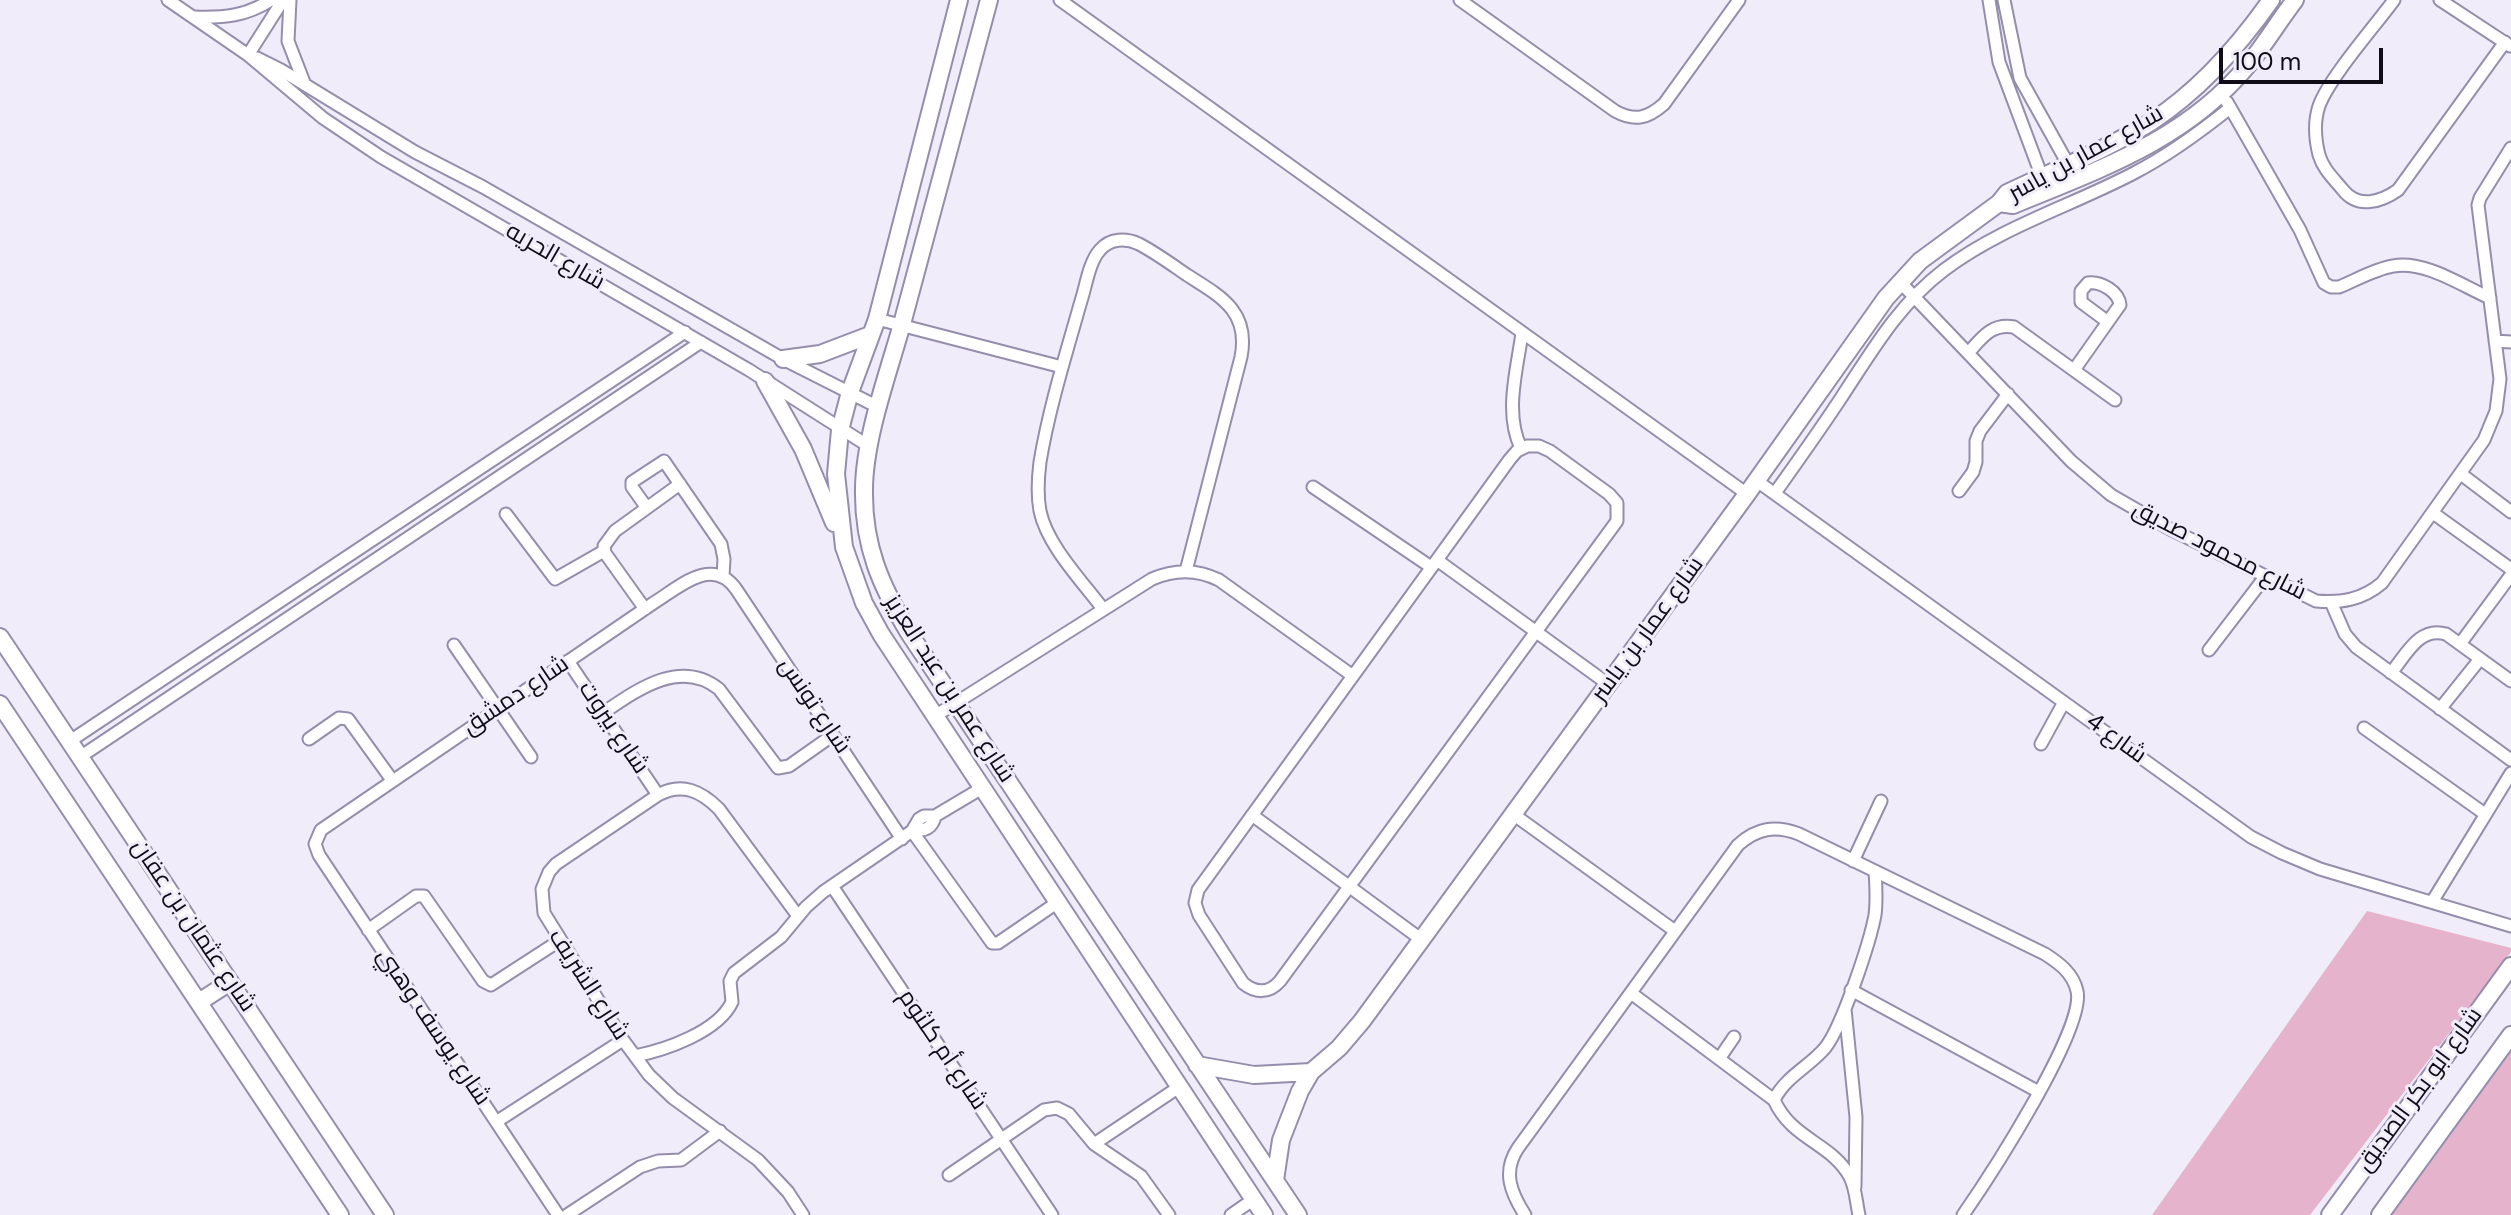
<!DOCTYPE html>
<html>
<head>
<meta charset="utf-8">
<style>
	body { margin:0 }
	#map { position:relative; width:2511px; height:1215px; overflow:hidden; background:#f0ecfa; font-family:"DM Sans",sans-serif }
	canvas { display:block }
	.scale { position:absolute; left:2219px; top:48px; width:164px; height:36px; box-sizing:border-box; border:4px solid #0f0c17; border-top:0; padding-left:10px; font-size:24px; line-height:28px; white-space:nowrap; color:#0f0c17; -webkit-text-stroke:6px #f0ecfa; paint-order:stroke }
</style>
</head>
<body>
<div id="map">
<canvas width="2511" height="1215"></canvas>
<div class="scale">100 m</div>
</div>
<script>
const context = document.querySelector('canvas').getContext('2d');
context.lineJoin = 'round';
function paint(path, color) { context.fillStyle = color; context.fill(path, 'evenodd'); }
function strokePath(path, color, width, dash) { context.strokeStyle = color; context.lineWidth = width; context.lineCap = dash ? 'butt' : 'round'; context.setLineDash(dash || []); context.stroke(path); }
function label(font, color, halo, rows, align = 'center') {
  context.font = font + ' "DM Sans",Cairo,sans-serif'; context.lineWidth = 6; context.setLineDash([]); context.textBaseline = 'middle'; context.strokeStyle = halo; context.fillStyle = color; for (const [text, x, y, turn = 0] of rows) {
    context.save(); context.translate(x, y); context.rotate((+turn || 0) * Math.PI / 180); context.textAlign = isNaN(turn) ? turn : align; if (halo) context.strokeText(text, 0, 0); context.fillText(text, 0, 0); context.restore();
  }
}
paint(new Path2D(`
	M2367,911l144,37v4l-201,263h-158z
	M2511,1051v164h-120z`), '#e5b4cc');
const street = new Path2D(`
	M168,0l80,55 75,63 58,39 368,213 121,77
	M290,0l-2,41 17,44
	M1060,0l687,494
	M1460,0l155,111c20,11 33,7 49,-7l75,-104
	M1989,0l10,62 43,115
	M2004,0l16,78 48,86
	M2394,0c-19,26 -65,78 -75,106 -5,15 -4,33 0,49 4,14 15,24 24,35 15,19 38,12 55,0l107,-148
	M2440,0l70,46
	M195,17c29,1 51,-1 76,-17
	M248,55l35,-55
	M257,58l24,12 134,82 68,35 300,172 95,48
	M2227,102l73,128 24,53 7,4h8c17,-7 36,-18 54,-21 32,-6 69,20 97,32
	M1900,282l171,179 40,34 59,34 146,72c25,2 46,-1 66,-18l102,-143 12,-29 4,-32 -22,-174 2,-7 31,-50
	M877,319l185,48
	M2495,341l16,1
	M1968,353c14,-15 23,-30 46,-26l101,73
	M2074,370l43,-61 3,-4c-1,-13 -19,-24 -32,-22l-7,8v11l27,20
	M1527,446h12l11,5 59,43 8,9v18l-337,460c-11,13 -25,12 -37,2l-44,-68 -4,-12 3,-13 312,-431 7,-8z
	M1521,448c-17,-35 -4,-78 1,-115
	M2461,474l50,38
	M1757,481l494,356 31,16 38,16 191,57
	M1313,487l118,80
	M1959,491l14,-19 3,-10v-21l4,-10 28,-37
	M1775,493c22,-31 45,-63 66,-95 31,-47 57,-93 103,-128 57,-43 127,-64 190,-97 35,-18 66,-41 96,-65
	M647,508l-15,-21v-5l32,-21 57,83 3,15 -1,17
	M2433,513l78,56
	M506,514l49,65 49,-28
	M1437,560l171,124
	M2331,602l14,32 11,13 155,113
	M645,609l-40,-56 -1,-7 11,-15 65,-47
	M1103,609c-21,-28 -56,-64 -63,-98 -3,-16 -2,-33 0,-49 9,-54 26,-108 41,-161 5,-15 8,-39 19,-51 10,-12 26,-12 39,-6 17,9 32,20 48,31 33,21 63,36 54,82l-55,214
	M2460,644l51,-69
	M454,645l77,112
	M2209,650l56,-73
	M568,661l90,134
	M2391,673c15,-18 28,-47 55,-39l65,47
	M2440,709l40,-50
	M603,713c34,-23 77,-55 116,-24l59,79 11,-2 44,-31
	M935,716l217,-137c23,-10 45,-10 67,1l134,96
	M2364,728l121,86
	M309,739l30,-21 9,1 44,61
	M70,741l615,-409
	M2041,744l23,-42
	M80,757l621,-415
	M1513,814l162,117
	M1252,815l170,125
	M915,829c10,3 18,-2 20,-13
	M912,831l80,112h6l60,-41
	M1853,861l28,-60
	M832,886l220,329
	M2432,902l79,-129
	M798,916l-79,-107c-18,-18 -37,-27 -61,-14l-102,69 -7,8 -7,17 2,24 79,127 26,35 24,23 85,62 30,32 15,23
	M368,930l48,-34h8l59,85 8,4 68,-44
	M1851,990l188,102
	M1631,993l143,107c18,40 58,43 76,77 6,12 6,25 9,38
	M1845,1009l11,108 -1,70
	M635,1056c30,-6 83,-24 97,-54l-2,-21 4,-8 47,-36 25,-30 17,-15 89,-61 7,-12 5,-3h11l47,-28
	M1719,1059l15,-22
	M1774,1100c12,-24 35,-33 51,-52 17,-21 45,-106 50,-133 2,-15 1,-29 0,-44
	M496,1122l127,-82
	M1094,1144l85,-57
	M949,1175l95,-65 13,-2 12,6 25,30 47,32 28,39
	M558,1215l-239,-360 -4,-11 6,-14 331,-226c26,-16 60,-49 84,-15l166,250
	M567,1215l73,-48 18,-6 23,-1 39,-29
	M1231,1215l23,-16
	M1525,1215c-14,-22 -23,-43 -7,-67l220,-303c19,-17 37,-20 61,-11l246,120c14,9 28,19 32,37 9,38 -89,188 -114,224`);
const secondary = new Path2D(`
	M959,0l-82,319 -27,73 -10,38 -4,44 8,73 20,56 17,31 383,581
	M989,0c-29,108 -58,216 -87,324 -14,50 -38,115 -38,166 -1,56 17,96 45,143l389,582
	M1999,203l14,2c87,-36 173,-65 235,-140 17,-21 31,-44 47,-65
	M783,359l37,-5 50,-19
	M765,381l38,68 31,74
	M0,637l385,578
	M0,704l340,511
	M199,1002l31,-20
	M1197,1065l57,10 57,-3
	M1275,1180l6,-40 19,-49 11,-19 28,-24 23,-27 385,-527 139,-196 34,-37 79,-58 8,-10c48,-23 99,-43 144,-71 49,-32 87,-75 120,-122
	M2330,1215l181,-249
	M2380,1215l131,-180`);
strokePath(street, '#958dac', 15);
strokePath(secondary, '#958dac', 20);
strokePath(street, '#fff', 11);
strokePath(secondary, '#fff', 16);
label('24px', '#0f0c17', '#f0ecfa', [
	["شارع عمار بن ياسر",2086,154,-29],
	["شارع الحريه",555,257,30],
	["شارع محمود صديق",2219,551,27],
	["شارع عمار بن ياسر",1648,630,-54],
	["شارع عمر بن عبد العزيز",949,689,57],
	["شارع دمشق",516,696,-34],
	["شارع تونس",814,706,56],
	["شارع بيروت",613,728,56],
	["شارع 4",2116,739,36],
	["شارع عثمان بن عفان",193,926,56],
	["شارع الشريف",588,985,57],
	["شارع يوسف وهبي",433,1027,56],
	["شارع أم كلثوم",942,1050,56],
	["شارع ابو بكر الصديق",2420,1090,-54]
]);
</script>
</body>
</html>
